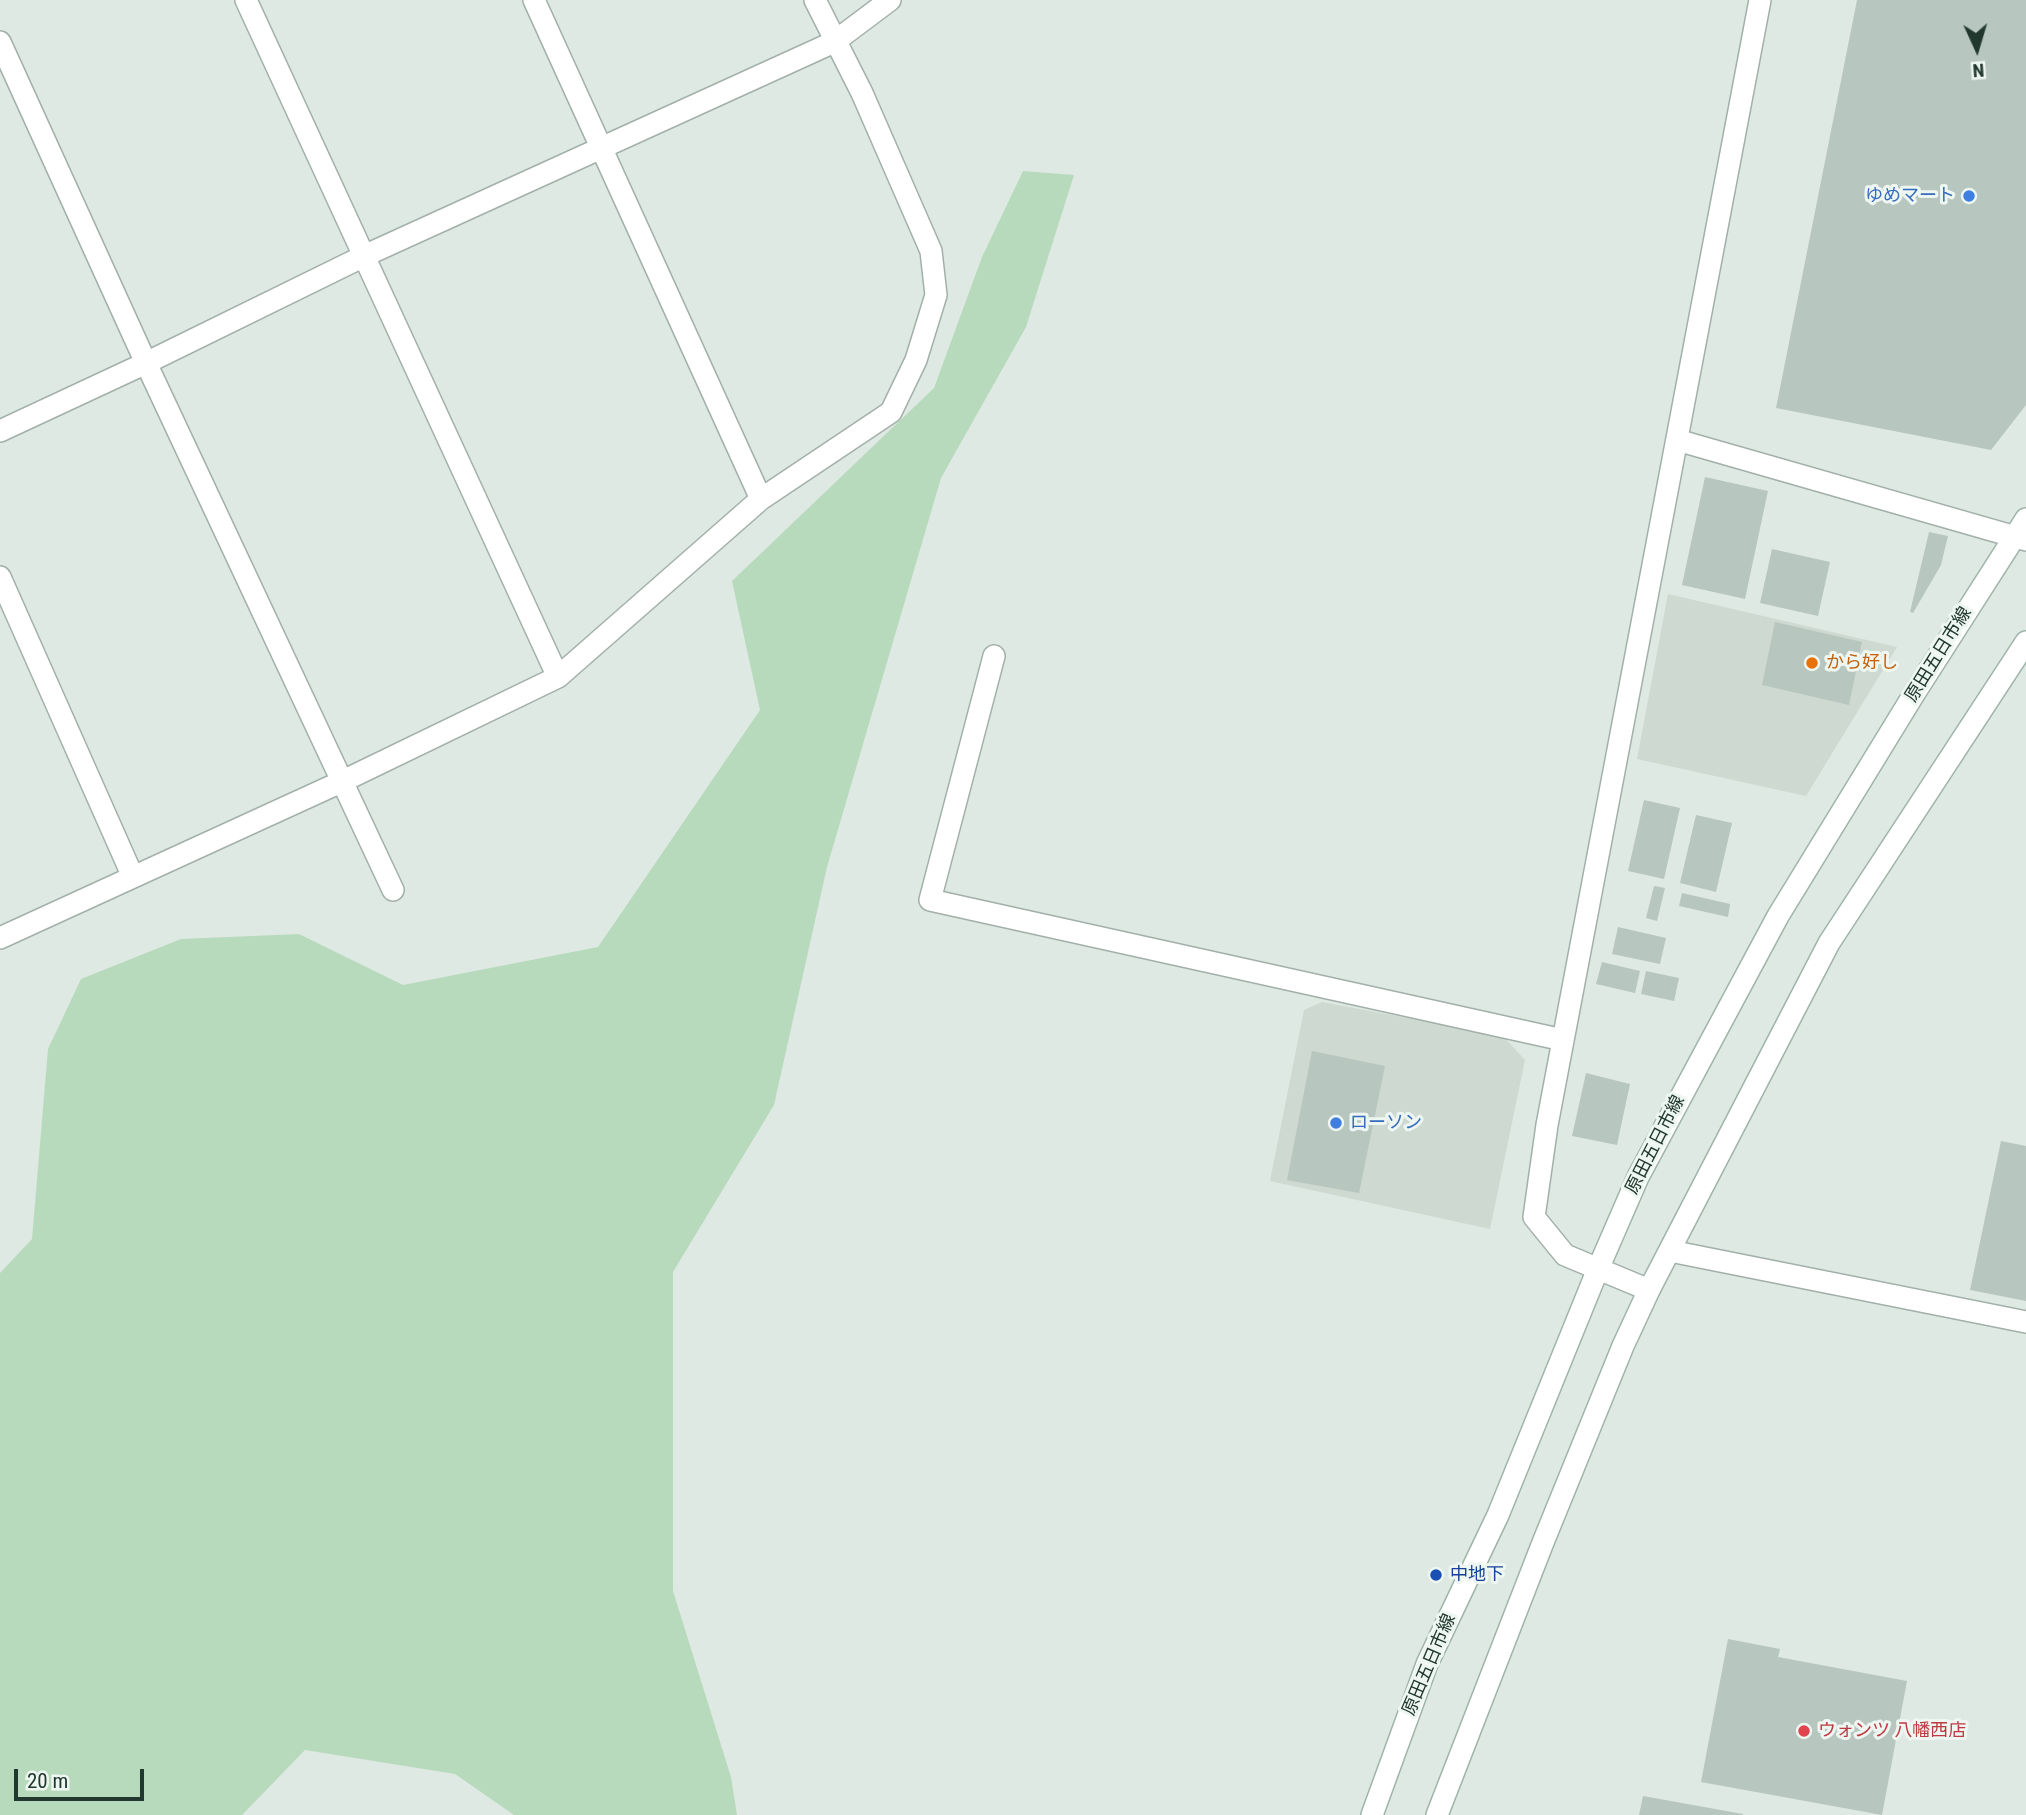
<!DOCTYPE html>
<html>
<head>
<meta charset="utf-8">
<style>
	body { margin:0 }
	#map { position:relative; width:2026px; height:1815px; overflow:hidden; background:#dee9e3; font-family:"Roboto Condensed",sans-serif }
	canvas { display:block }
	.north { position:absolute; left:1942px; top:14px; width:70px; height:70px; -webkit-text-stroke:5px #eef6f1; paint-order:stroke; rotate:176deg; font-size:19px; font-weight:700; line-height:28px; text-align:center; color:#21382e }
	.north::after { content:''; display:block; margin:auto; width:24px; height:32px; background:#21382e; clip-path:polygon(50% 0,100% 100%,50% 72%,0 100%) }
	.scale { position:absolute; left:14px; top:1769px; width:130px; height:32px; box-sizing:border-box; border:4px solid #21382e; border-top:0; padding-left:9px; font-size:21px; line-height:24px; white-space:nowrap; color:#21382e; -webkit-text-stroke:5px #eef6f1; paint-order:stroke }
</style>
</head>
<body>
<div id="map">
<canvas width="2026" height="1815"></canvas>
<div class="north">N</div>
<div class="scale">20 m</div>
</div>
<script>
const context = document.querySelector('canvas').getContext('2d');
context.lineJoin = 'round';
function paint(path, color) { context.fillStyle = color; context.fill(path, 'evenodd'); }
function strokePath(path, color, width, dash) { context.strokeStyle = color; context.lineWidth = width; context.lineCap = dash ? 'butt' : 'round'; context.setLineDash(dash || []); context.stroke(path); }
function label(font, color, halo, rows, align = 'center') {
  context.font = font + ' "Roboto Condensed","Noto Sans JP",sans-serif'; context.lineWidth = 6; context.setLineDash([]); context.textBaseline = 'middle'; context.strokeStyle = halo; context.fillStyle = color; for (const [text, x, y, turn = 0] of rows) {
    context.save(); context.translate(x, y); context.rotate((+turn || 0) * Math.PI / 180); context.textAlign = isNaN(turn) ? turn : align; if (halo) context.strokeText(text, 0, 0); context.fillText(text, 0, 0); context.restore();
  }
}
paint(new Path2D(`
	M1668,594l229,53 -91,149 -169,-37z
	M1322,1002l181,34 22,24 -35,169 -220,-48 34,-171z`), '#cdd9d1');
paint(new Path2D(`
	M1023,171l51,4 -48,152 -85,151 -114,389 -53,238 -101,167v319l58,186 6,38h-223l-59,-41 -150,-24 -63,65h-242v-542l32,-34 16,-190 33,-70 100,-40 118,-5 104,51 195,-38 162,-237 -28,-129 202,-193 48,-131z`), '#b8dabc');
paint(new Path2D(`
	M1857,0h169v405l-35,45 -215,-42z
	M1705,477l63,14 -23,108 -63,-14z
	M1929,532l19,4 -7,29 -28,48 -3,-1z
	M1772,549l58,13 -12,54 -58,-13z
	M1775,622l87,20 -13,63 -87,-20z
	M1644,800l36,8 -16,71 -36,-8z
	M1696,815l36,8 -16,69 -36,-9z
	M1654,886l11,2 -8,33 -11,-3z
	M1682,893l48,11 -2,13 -49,-11z
	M1618,927l48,11 -6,26 -48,-10z
	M1602,962l38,9 -5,22 -39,-9z
	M1646,971l33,7 -5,23 -33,-7z
	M1312,1051l73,15 -26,127 -72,-13z
	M1586,1073l44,11 -13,61 -45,-9z
	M2001,1141l25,5v155l-56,-11z
	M1728,1639l52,10 -2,8 129,24 -25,134 -181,-33z
	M1643,1796l100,18v1h-104z`), '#b7c6be');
const minor = new Path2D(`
	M246,0l312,677
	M534,0l227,499
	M0,42l146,321 247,527
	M0,431l146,-68 218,-107 470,-214 56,-42
	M1677,440l349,100
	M0,577l133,300
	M994,656l-64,244 633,140
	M0,938l343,-157 215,-104 203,-178 130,-87 25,-52 20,-65 -5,-44 -69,-158 -47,-93
	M1670,1251l356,71
	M1649,1290l-84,-35 -31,-38 13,-92 213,-1125`);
const secondary = new Path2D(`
	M1372,1815l55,-151 71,-149 100,-246 40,-92 140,-261 136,-222 112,-175
	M1437,1815l105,-270 81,-199 26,-56 180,-347 197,-301`);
strokePath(minor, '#a2b0a9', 24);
strokePath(secondary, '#9eb4a9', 24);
strokePath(minor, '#fff', 21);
strokePath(secondary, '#fff', 21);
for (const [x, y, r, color] of [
	[1969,196,7,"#3f7fe0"],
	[1812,663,7,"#e8710a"],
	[1336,1123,7,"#3f7fe0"],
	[1436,1575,7,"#1a4fb4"],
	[1804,1731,7,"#e0444e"]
]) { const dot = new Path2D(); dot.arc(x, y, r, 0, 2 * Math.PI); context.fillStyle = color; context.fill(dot); strokePath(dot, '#eef6f1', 2.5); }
label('18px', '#366cbe', '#eef6f1', [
	["ゆめマート",1955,196],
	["ローソン",1350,1123,"left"]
], 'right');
label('18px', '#21382e', '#eef6f1', [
	["原田五日市線",1939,655,-58],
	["原田五日市線",1656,1145,-63],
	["原田五日市線",1430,1665,-67]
]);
label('18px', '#c56008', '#eef6f1', [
	["から好し",1826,663]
], 'left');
label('18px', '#164399', '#eef6f1', [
	["中地下",1450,1575]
], 'left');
label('18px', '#be3a42', '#eef6f1', [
	["ウォンツ 八幡西店",1818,1731]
], 'left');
</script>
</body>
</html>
